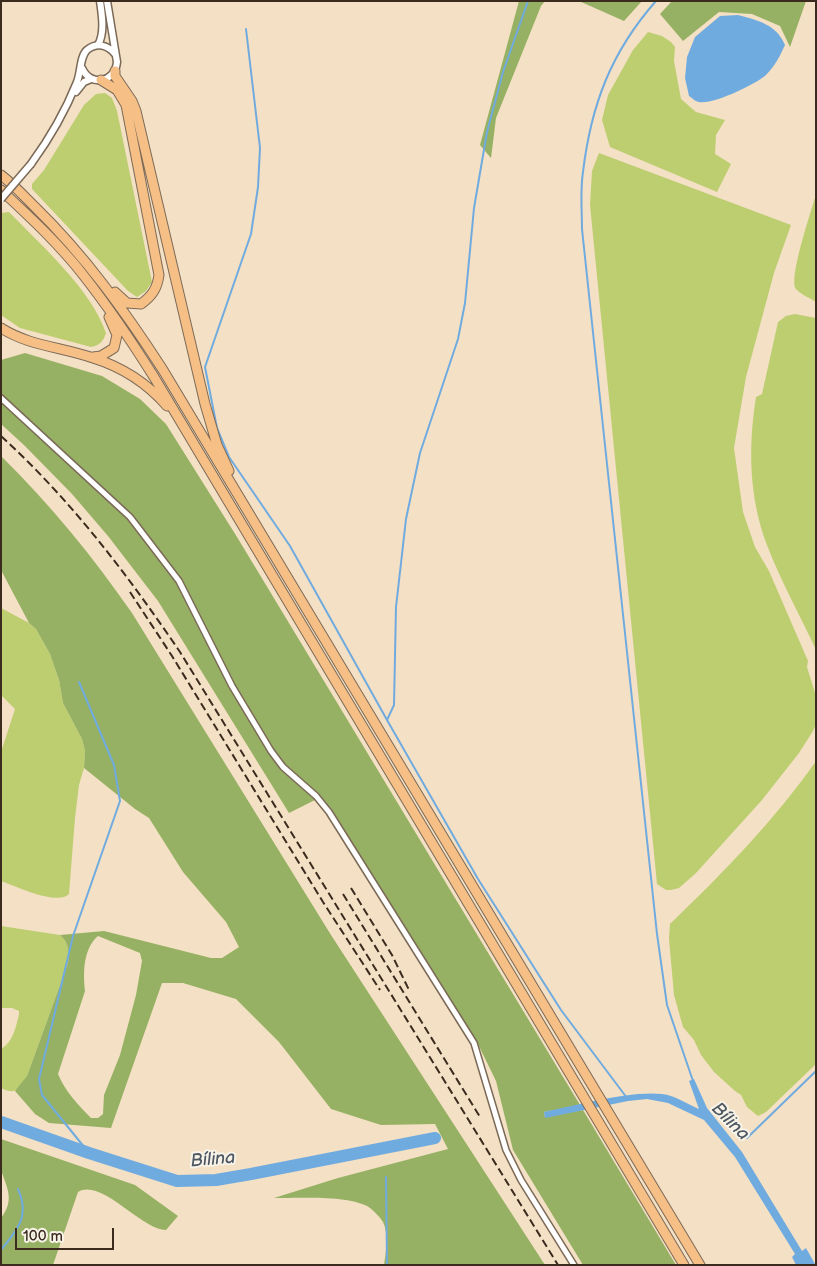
<!DOCTYPE html>
<html>
<head>
<meta charset="utf-8">
<style>
	body { margin:0 }
	#map { position:relative; width:817px; height:1266px; overflow:hidden; background:#f4e0c4; font-family:"Balsamiq Sans",sans-serif }
	canvas { display:block }
	.frame { position:absolute; inset:0; border:2px solid #3b2a1e; pointer-events:none }
	.scale { position:absolute; left:15px; top:1228px; width:99px; height:22px; box-sizing:border-box; border:2px solid #3b2a1e; border-top:0; padding-left:6px; font-size:15px; line-height:18px; white-space:nowrap; color:#3b2a1e; -webkit-text-stroke:4px #f7f3e8; paint-order:stroke }
</style>
</head>
<body>
<div id="map">
<canvas width="817" height="1266"></canvas>
<div class="frame"></div>
<div class="scale">100 m</div>
</div>
<script>
const context = document.querySelector('canvas').getContext('2d');
context.lineJoin = 'round';
function paint(path, color) { context.fillStyle = color; context.fill(path, 'evenodd'); }
function strokePath(path, color, width, dash) { context.strokeStyle = color; context.lineWidth = width; context.lineCap = dash ? 'butt' : 'round'; context.setLineDash(dash || []); context.stroke(path); }
function label(font, color, halo, rows, align = 'center') {
  context.font = font + ' "Balsamiq Sans",sans-serif'; context.lineWidth = 4; context.setLineDash([]); context.textBaseline = 'middle'; context.strokeStyle = halo; context.fillStyle = color; for (const [text, x, y, turn = 0] of rows) {
    context.save(); context.translate(x, y); context.rotate((+turn || 0) * Math.PI / 180); context.textAlign = isNaN(turn) ? turn : align; if (halo) context.strokeText(text, 0, 0); context.fillText(text, 0, 0); context.restore();
  }
}
paint(new Path2D(`
	M648,32l14,4 9,6 4,5 -1,14 7,38 15,13 29,8 -9,15 -1,19 16,10 -14,28 -107,-45 -8,-27 6,-25 25,-45z
	M105,93l7,5 5,13 35,171 -6,9 -9,6 -9,-6 -96,-102v-5l12,-14 40,-65 12,-11z
	M599,153l192,72 -17,48 -28,104 -12,71 9,64 12,35 14,24 39,90 -1,6 9,29v28l-3,7 -14,22 -37,47 -66,73 -17,15 -8,2h-5l-9,-6 -67,-679 2,-34z
	M816,194v108c-6,-4 -16,-8 -20,-13 -8,-10 16,-80 20,-95z
	M9,212c32,33 82,77 97,121 -3,9 -6,12 -15,14l-71,-19 -19,-13v-102z
	M795,314l21,4v332c-16,-35 -35,-68 -49,-105 -18,-47 -19,-98 -11,-148l6,-3 16,-72 8,-6z
	M1,608l28,15 7,6 14,25 9,26 4,23 19,36 3,12 -1,17 -5,17 -4,33 -6,76c-12,12 -54,-8 -68,-13v-129l14,-43 -14,-14z
	M816,761v303l-50,48 -8,4 -11,-9 -6,-12 -6,-4 -21,-19 -13,-17 -7,-15 -11,-13 -9,-32 -5,-56 1,-15c52,-50 104,-103 146,-163z
	M1,926l59,9c9,8 9,16 8,28l-41,113c-9,12 -10,20 -26,12v-39c12,-7 15,-22 18,-35v-3l-7,-3h-11z`), '#bdce71');
paint(new Path2D(`
	M519,1h26l-4,5 -45,112 -5,40 -11,-13z
	M579,1h63l-18,20z
	M672,1h134l-16,46 -10,-21 -28,-12 -33,-2 -36,29 -23,-27z
	M25,353l77,23 38,23 26,25 71,113 343,568 -36,7 1,5 38,-7 93,155h-93l-70,-115 -17,-69 -20,-41 -155,-243 -32,16 -131,-212 -50,-65 -36,-42 -47,-48 -24,-22v-64z
	M1,456c49,48 92,101 131,157l199,322 214,330h-161c2,-13 5,-31 -1,-43 -3,-5 -11,-13 -16,-16 -21,-11 -69,-8 -93,-8l64,-20 110,-29 -13,-25 -54,1 -50,-16 -52,-67 -43,-43 -53,-16h-21l-51,145 -62,-5 -14,-9 -20,-23 12,-15 41,-113c1,-12 1,-20 -8,-28l44,-4 107,27h11l17,-11 -13,-25 -43,-50 -34,-54 -14,-9 -51,-41 1,-17 -3,-12 -19,-36 -4,-23 -9,-26 -14,-25 -7,-6 -28,-53zM98,936l42,17 2,8 -6,34 -16,60 -16,40 -1,19 -5,4h-7c-13,-13 -26,-27 -33,-44l27,-83c-2,-18 -2,-42 13,-55z
	M1,1139l134,46 43,31 -12,14c-25,0 -64,-52 -88,-38l-25,73h-52v-47c14,-18 6,-30 0,-48 -1,-7 0,-23 0,-31z`), '#96b163');
paint(new Path2D(`
	M738,15c20,5 39,10 47,30 -5,11 -10,21 -19,30 -10,9 -53,30 -67,27 -3,0 -7,-4 -10,-6l-4,-18 2,-21 8,-20 25,-21z
	M694,1079l13,29 35,44 60,99 4,-3 9,16 -19,1 -4,-8 3,-3 -60,-97 -31,-37 -36,-17 -21,-4 -19,2 -83,17 -1,-6c31,-6 98,-25 127,-16 9,3 19,9 28,13l-10,-28z`), '#70abe0');
strokePath(new Path2D(`
	M528,1l-25,71 -16,60 -13,76 -9,95 -7,36 -38,114 -14,66 -10,88 -2,98 -7,15 91,159 83,131 66,88
	M656,1c-45,51 -65,104 -73,171 -3,18 -1,39 -1,57l75,705 10,71 26,76
	M246,29l14,119 -2,39 -7,47 -46,133 12,61 12,29 61,89 97,174
	M79,682l35,83 6,36 -47,135 -34,143 3,16 47,58
	M747,1138l69,-67
	M386,1177l1,88
	M1,1250c17,-21 29,-34 17,-61`), '#70abe0', 2);
strokePath(new Path2D(`
	M1,1122l88,31 88,28 39,-1 35,-6 184,-36`), '#70abe0', 12);
const minor = new Path2D(`
	M1,398l129,119 49,64 53,105 39,65 12,16 33,29 13,16 145,231 32,107 15,30 53,85`);
const tertiary = new Path2D(`
	M98,45c7,-12 4,-30 2,-44
	M82,68c8,19 33,15 35,-6l-10,-61
	M76,92l8,-10 7,-3
	M31,164c19,-26 34,-52 46,-82 4,-10 3,-26 10,-32 10,-8 21,-5 28,4`);
const trunk = new Path2D(`
	M115,71v5l17,25 4,10 69,293 12,41 12,26
	M101,80l16,10 9,15 33,170c-2,14 -7,21 -18,29l-14,-1 -12,-11
	M1,175c12,9 23,21 34,32 50,49 90,104 128,163l537,895
	M1,190c29,27 59,55 83,86 25,32 48,66 70,101l530,888
	M1,328c28,18 61,19 92,30 29,9 54,25 74,48
	M93,357l8,-1 13,-8 3,-13 -8,-18`);
strokePath(minor, '#7c6a58', 8);
strokePath(tertiary, '#7c6a58', 9);
strokePath(trunk, '#7c6a58', 11);
strokePath(minor, '#fff', 5);
strokePath(tertiary, '#fff', 6);
strokePath(trunk, '#f5bf86', 9);
strokePath(new Path2D(`
	M1,436c70,64 126,138 179,216l378,613
	M130,592l42,64 151,246 57,88
	M351,888l41,67 17,35
	M343,894l137,223`), '#3b2a1e', 2, [8, 4]);
const tertiaryBridge = new Path2D(`
	M1,199l30,-35`);
strokePath(tertiaryBridge, '#7c6a58', 9, []);
strokePath(tertiaryBridge, '#fff', 6);
label('italic 18px', '#4e5762', '#f7f3e8', [
	["Bílina",730,1122,45],
	["Bílina",213,1160,-5]
]);
</script>
</body>
</html>
